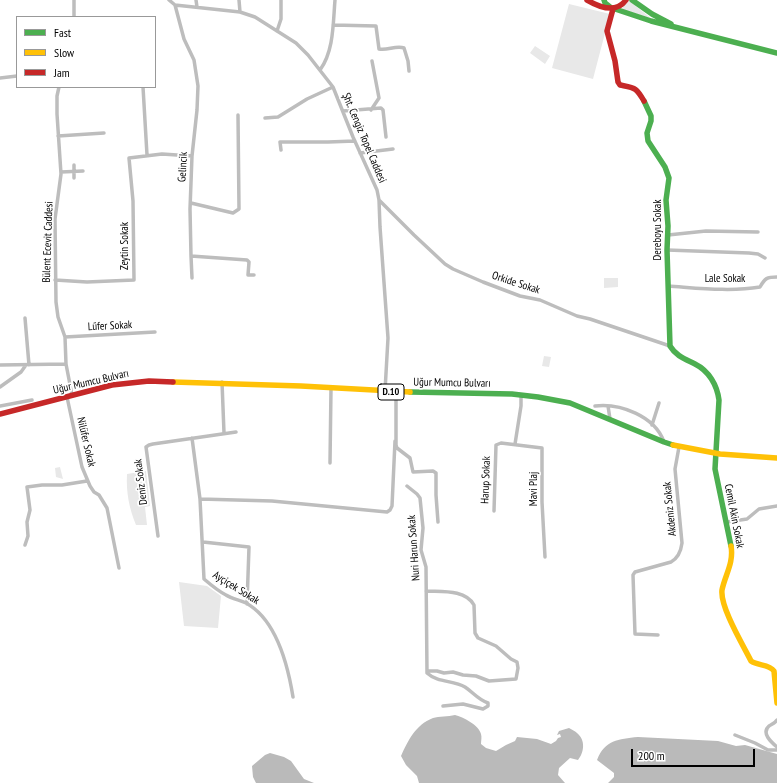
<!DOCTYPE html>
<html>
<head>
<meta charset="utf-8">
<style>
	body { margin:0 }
	#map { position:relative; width:777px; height:783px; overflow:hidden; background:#fff; font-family:"PT Sans Narrow",sans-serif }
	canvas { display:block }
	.legend { position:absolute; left:16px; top:16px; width:140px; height:72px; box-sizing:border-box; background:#fff; border:1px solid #999; margin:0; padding:5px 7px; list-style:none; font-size:12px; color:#000 }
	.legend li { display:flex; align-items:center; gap:8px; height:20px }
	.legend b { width:20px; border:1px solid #999 }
	.scale { position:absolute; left:631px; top:749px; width:124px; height:18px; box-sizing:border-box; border:2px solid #000; border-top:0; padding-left:5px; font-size:12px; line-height:14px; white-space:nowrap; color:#000; -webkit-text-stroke:3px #fff; paint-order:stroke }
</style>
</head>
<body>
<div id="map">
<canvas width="777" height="783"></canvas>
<ul class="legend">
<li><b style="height:5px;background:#4caf50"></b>Fast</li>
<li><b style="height:5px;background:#ffc107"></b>Slow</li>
<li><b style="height:5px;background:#c62828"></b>Jam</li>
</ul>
<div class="scale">200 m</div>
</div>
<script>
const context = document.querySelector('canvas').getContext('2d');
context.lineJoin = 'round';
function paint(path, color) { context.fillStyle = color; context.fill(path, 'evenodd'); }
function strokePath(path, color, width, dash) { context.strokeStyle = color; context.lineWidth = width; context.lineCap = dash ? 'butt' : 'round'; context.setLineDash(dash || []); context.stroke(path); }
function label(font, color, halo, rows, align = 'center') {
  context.font = font + ' "PT Sans Narrow",sans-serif'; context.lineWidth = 3.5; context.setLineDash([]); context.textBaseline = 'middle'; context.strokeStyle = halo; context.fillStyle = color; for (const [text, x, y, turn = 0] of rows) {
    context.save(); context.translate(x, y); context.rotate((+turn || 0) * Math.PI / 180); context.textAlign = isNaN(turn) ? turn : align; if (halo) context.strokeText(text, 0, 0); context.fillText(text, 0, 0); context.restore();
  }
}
paint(new Path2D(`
	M628,0l24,19 -30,-10z
	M569,4l41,10 -17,65 -41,-11z
	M535,46l15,10 -5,8 -15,-11z
	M604,278h14v9l-14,1z
	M544,356l7,1 -2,10 -7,-1z
	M60,467l3,12 -7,-2 -1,-9z
	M146,471l4,35 -5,1 2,18h-11c-7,-17 -10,-33 -9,-51z
	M179,582l28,4 14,10 -3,32 -34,-2z`), '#e8e8e8');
paint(new Path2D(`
	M455,715c8,2 24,10 26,19 1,3 0,7 0,10l5,4 10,3 10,-6 9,-4 2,-4 20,2 14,5 5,-3 2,-3 3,-1 -1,-3 -3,1 2,-4 10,-3c2,1 6,3 8,5 9,7 7,20 1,27l-8,-2 -11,10 -1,7 7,8h-146l-2,-7 -11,-11 -5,-9c7,-15 14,-31 32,-38 6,-2 15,-1 22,-3z
	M638,737l80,4 18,5 9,-1 32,9v29h-169l6,-6v-4l-17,-13c8,-20 21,-21 41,-23z
	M270,753l14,4 7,4 13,18 10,4h-58l-3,-6 -1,-11 13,-11z`), '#bababa');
strokePath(new Path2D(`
	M169,0l6,5 65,7 15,5 41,26 12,12 25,32 20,50 24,53 2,10 1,27 8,111 -3,53
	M196,0l1,7
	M239,0l1,12
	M175,5l9,34 10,21 4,26 -1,24 -5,46 -2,53 1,47 56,4 2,2 -1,13h6
	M74,17v-17
	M333,25l43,1 3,23c8,2 17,-4 25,-1l4,13 1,10
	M277,31l4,-12v-19
	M320,70c14,-19 13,-47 15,-70
	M0,78l17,-2
	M59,87l-2,9v18l4,60 -6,45 1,83 2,15 7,20 1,27 6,31
	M143,87l4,68
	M371,110l8,-12 -7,-37
	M343,111l38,-3 2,2 3,27
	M265,118l13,-1 29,-18 26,-12
	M58,136l46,-3
	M281,150l-1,-8h48l27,-1
	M360,153l33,-4
	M74,165v13
	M61,172l22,-1
	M379,200l35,35 31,29 8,5 30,13 37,14 20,4 37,16 13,3 80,27
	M191,203l42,10 6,-4 -1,-94
	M668,235l38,-4 52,1
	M667,250l82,3 9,1 7,4
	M191,256l1,22
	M55,280l32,2 47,-2 -1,-79 -4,-43 33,-4 30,2
	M668,286c30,2 62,6 92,1 5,-9 7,-10 17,-10
	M25,318l4,47
	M65,337l90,-5
	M0,365l66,-1
	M222,382l2,51
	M0,387l21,-15 5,-7
	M396,392v53l1,3 13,10 3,14 20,-1 3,2v22l2,27
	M67,397l15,70 8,19 4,6 5,3 8,13 12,60
	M0,406l32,-6
	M595,406c25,-3 60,10 69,36
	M608,406l2,13
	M652,425l7,-22
	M192,438l8,61 4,80c7,6 14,12 22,16 6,4 14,5 20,8 31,17 42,63 47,94
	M515,444l6,-38v-11
	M330,463l1,-75
	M407,486l10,8 3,4 3,30 -2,22 5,17 1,106c11,10 26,7 38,14 9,6 12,12 23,16v3l-5,3 -20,-5 -20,2
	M200,499l72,2 115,11 3,-2 2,-4 3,-65
	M494,511l2,-66 5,-2 41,5v54l3,55
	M727,522l20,-3 12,-10 18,-3
	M158,536l-12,-89 3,-2 4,-1 83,-12
	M203,542l46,5 -2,57
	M25,545l3,-9 -1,-14 3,-12 -3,-23 15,-2h20l25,-4
	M426,591c15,1 39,-2 48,14l1,28 3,5 18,8 15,13 6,3 1,6 -2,11 -27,2 -13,-5 -13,-1 -10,-3 -9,1 -7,-2h-10
	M658,635l-23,-1 -2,-59 2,-3 36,-10c7,-4 10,-11 11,-19l-7,-74 4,-22
	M777,720c-2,3 -5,4 -8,6 -8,7 2,16 8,21
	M735,735l20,8 13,7h9`), '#bdbdbd', 3.5);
strokePath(new Path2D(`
	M604,0l1,3 5,4
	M632,0l20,14 19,10
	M615,9l36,12 126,32
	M644,101l7,15v5l-4,12 1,8 17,26 4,11 -3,22 2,26 -1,24 3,96c6,10 15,13 25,18 14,7 22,21 24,36l-4,69 16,77
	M410,392l102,2 26,3 32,6 94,39 9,3`), '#4caf50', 5.5);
strokePath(new Path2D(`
	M173,382l128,4 109,6
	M673,445l47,9 57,4
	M731,546c3,17 -6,29 -9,44 -2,17 21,55 29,71 7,5 18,3 23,10l3,32`), '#ffc107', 5.5);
strokePath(new Path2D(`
	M587,0c12,7 29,14 39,0
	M613,9l-6,22 8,30 3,21 2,3c15,3 16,2 24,16
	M0,414l112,-29 37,-4 24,1`), '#c62828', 5.5);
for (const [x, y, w] of [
	[391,392,26]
]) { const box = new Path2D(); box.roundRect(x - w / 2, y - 8, w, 16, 3); context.fillStyle = '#fff'; context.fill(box); strokePath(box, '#000', 1); }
label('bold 10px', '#000', null, [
	["D.10",391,392]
]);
label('11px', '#000', '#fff', [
	["Şht. Cengiz Topel Caddesi",364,138,67],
	["Gelincik",183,167,-87],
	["Dereboyu Sokak",658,230,-90],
	["Bülent Ecevit Caddesi",48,242,-88],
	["Zeytin Sokak",125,246,-90],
	["Lale Sokak",725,279],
	["Orkide Sokak",516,283,18],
	["Lűfer Sokak",110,326,-3],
	["Uğur Mumcu Bulvarı",91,382,-13],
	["Uğur Mumcu Bulvarı",452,383,1],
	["Nilüfer Sokak",86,442,77],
	["Harup Sokak",486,480,-88],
	["Deniz Sokak",141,482,-97],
	["Mavi Plaj",534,489,-90],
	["Akdeniz Sokak",670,509,-96],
	["Cemil Akin Sokak",734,516,79],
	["Nuri Harun Sokak",414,548,-94],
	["Ayçiçek Sokak",236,588,32]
]);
</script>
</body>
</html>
